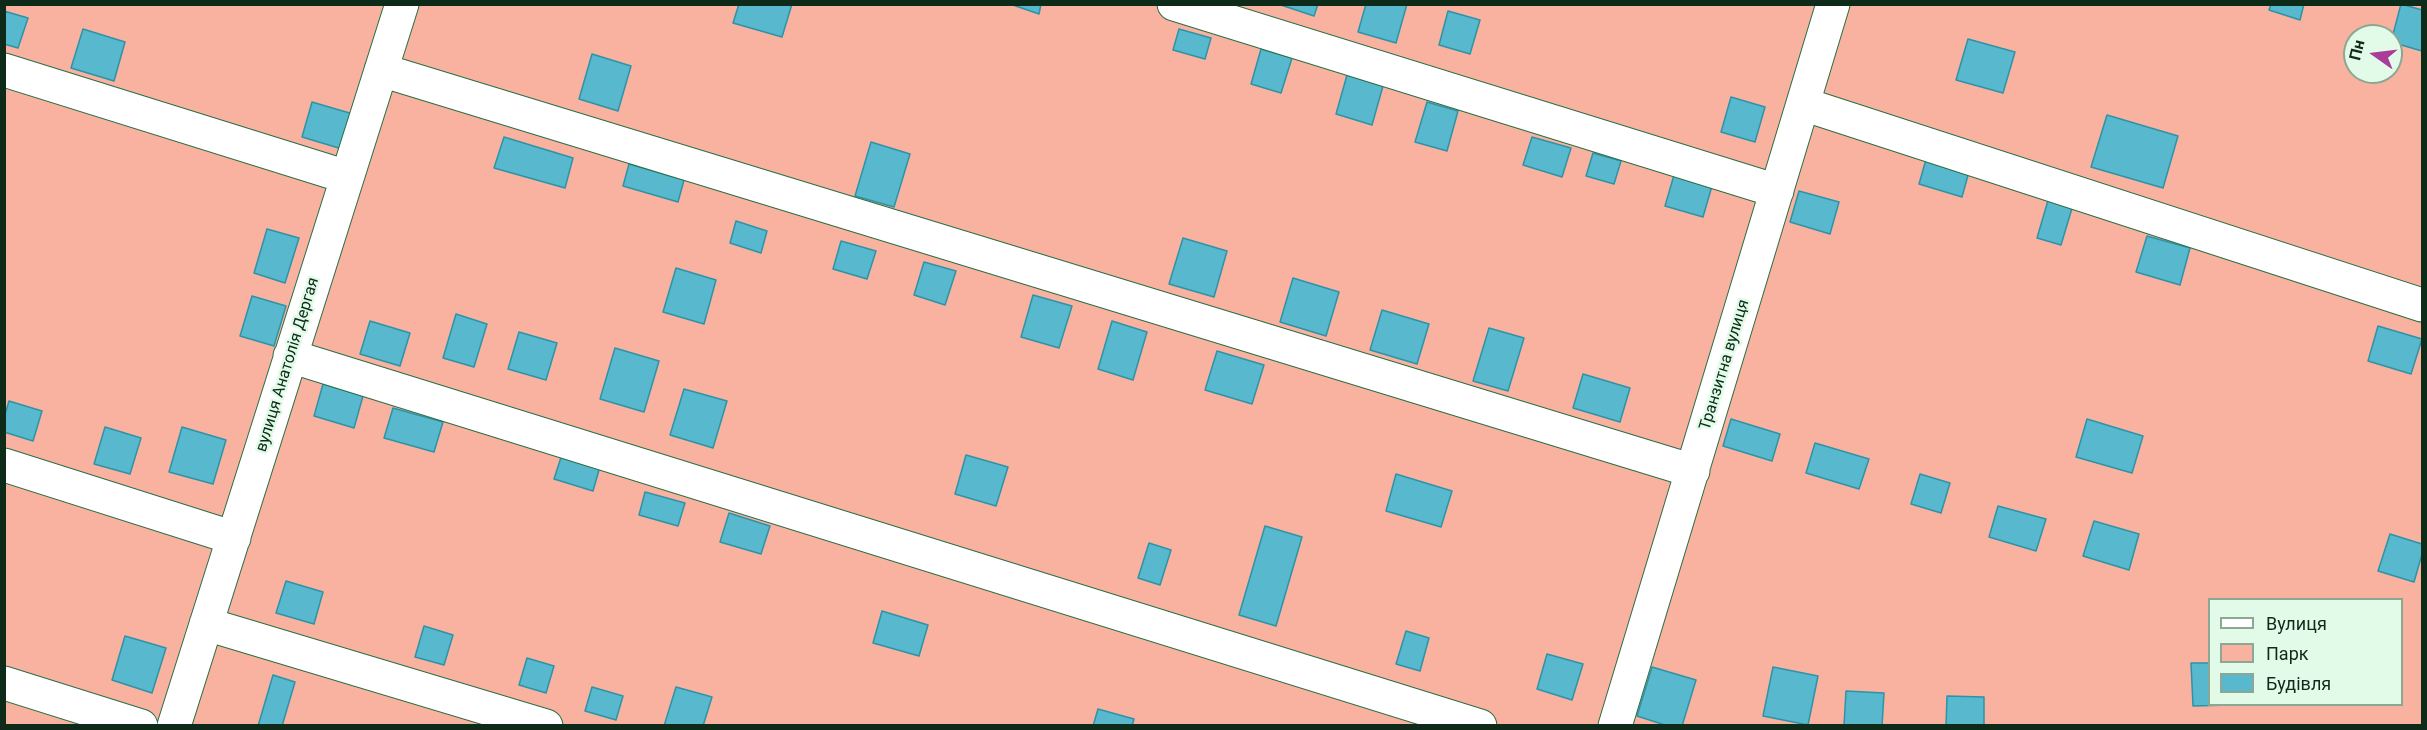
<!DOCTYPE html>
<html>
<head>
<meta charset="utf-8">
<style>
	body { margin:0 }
	#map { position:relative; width:2427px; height:730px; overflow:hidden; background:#b4f9c9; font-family:Roboto,sans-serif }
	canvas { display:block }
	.frame { position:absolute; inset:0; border:6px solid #0e2a19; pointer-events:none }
	.legend { position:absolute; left:2208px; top:598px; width:195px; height:108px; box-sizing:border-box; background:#e1fbe8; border:2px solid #8da795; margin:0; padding:8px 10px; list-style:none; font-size:18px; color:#0e2a19 }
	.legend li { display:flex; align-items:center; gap:12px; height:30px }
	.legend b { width:30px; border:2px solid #8da795 }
	.north { position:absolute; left:2343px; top:24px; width:60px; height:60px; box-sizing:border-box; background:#e1fbe8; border:2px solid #8da795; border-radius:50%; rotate:284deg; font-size:16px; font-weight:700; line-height:24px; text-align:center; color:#0e2a19 }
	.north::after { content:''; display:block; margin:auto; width:21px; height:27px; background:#aa3c9a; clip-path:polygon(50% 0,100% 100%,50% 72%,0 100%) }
</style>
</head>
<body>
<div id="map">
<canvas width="2427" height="730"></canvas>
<div class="frame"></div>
<ul class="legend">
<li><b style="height:8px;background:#fff"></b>Вулиця</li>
<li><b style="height:16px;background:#f9b2a0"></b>Парк</li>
<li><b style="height:16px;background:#58b8cd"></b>Будівля</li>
</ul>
<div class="north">Пн</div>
</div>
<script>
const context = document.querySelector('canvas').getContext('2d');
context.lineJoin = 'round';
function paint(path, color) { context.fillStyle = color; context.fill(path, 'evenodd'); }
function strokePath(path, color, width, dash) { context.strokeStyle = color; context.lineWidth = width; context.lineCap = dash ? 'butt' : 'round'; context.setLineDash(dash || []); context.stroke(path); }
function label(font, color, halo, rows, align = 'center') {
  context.font = font + ' Roboto,sans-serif'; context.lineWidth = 5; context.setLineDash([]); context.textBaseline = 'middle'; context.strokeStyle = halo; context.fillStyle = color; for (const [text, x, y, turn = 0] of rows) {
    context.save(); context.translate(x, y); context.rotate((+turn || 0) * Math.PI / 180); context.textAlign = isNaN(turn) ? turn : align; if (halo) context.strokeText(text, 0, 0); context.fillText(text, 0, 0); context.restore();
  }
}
paint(new Path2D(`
	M5,5h2417v720h-2417zM2355,36h36v36h-36zM2210,600h192v104h-192z`), '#f9b2a0');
const building = new Path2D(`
	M739,4h53l-10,33 -49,-14z
	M1010,4h31l-2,10z
	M1278,4h40l-4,12z
	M1366,4h41l-11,39 -38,-11z
	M2271,4h33l-4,16 -31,-10z
	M2401,4l21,6v41l-31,-9z
	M4,11l24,7 -10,30 -14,-4z
	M1448,11l32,9 -10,34 -31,-9z
	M83,29l42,13 -11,39 -43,-13z
	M1179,29l32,9 -6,21 -32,-9z
	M1968,39l47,13 -12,41 -47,-13z
	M1261,49l31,9 -11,35 -30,-9z
	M592,54l39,12 -13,45 -39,-12z
	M1347,75l36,11 -11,39 -36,-11z
	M1731,97l34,10 -10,35 -34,-10z
	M312,102l41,12 -11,35 -40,-12z
	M1427,102l31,9 -11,40 -32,-9z
	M2107,115l71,21 -15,52 -72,-21z
	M504,137l69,21 -8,30 -71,-20z
	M1532,137l39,11 -9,29 -39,-12z
	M871,142l39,12 -16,53 -39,-11z
	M1593,153l28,8 -7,23 -28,-8z
	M1927,156l43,12 -8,29 -43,-13z
	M629,164l55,16 -6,22 -55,-16z
	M1674,175l38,11 -9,31 -38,-11z
	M1799,191l40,11 -9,32 -40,-12z
	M2049,197l24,8 -12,40 -24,-7z
	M736,221l31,10 -6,22 -31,-10z
	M267,229l32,9 -14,45 -31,-10z
	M2147,236l43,12 -10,37 -44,-13z
	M1183,238l44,13 -13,46 -45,-13z
	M841,241l35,10 -9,28 -34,-10z
	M924,262l32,9 -11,34 -31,-10z
	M676,268l40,12 -12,44 -41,-12z
	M1293,278l46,14 -13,44 -46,-14z
	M1033,295l39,11 -13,42 -38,-11z
	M252,296l34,10 -12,40 -34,-10z
	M1382,310l47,14 -12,40 -47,-14z
	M456,314l31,10 -13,43 -31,-9z
	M370,321l40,12 -10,33 -40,-12z
	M1112,321l35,11 -14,48 -35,-11z
	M2378,326l44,13 -11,35 -43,-13z
	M1489,328l35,10 -16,53 -35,-10z
	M519,332l38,11 -11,37 -38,-11z
	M615,348l44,13 -15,51 -44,-13z
	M1217,351l47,14 -12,39 -47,-14z
	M1583,374l47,14 -10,34 -47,-14z
	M323,384l40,12 -9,32 -40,-12z
	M684,389l43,12 -14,47 -43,-13z
	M9,401l33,10 -9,30 -29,-9v-14z
	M393,408l50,14 -9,30 -50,-14z
	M1731,419l49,15 -8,27 -49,-15z
	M2087,419l56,17 -11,37 -56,-16z
	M105,427l36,11 -11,36 -36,-10z
	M182,427l44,13 -13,44 -44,-12z
	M1815,443l54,16 -10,30 -53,-16z
	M563,451l38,12 -8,28 -39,-12z
	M966,455l42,12 -12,39 -41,-12z
	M1396,474l56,17 -11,36 -55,-16z
	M1920,474l30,9 -9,30 -30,-9z
	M645,492l40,11 -7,23 -39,-11z
	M1998,506l48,13 -10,32 -47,-14z
	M729,513l41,13 -9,28 -41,-12z
	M2094,521l45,13 -10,36 -46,-14z
	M1265,526l37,11 -26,89 -37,-11z
	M2390,534l32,10v10l-8,28 -36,-11z
	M1149,543l22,7 -11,35 -22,-7z
	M286,581l37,11 -9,32 -38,-11z
	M882,611l46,14 -9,31 -46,-13z
	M424,626l29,9 -9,30 -29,-8z
	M1406,631l23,7 -9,33 -24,-7z
	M125,636l41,12 -14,45 -40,-13z
	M1547,654l36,10 -11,36 -35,-11z
	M527,658l27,8 -8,27 -27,-8z
	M2191,663h19v41l20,1 -37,1z
	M1652,667l44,13 -14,46h-14l-31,-10z
	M1773,667l45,9 -10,49 -45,-9z
	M273,675l22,7 -13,44h-24z
	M592,687l31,9 -7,24 -31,-9z
	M676,687l36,10 -9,29h-39z
	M1846,691l38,2 -2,33h-38z
	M1947,696l37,1v29h-38z
	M1098,709l36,10 -2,7h-39z`);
paint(building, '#58b8cd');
strokePath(building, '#2d93a7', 1.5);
const minor = new Path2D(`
	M1174,4l603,187
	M4,70l343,107
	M381,70l1312,401
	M1803,104l619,201
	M290,356l1190,370
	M4,465l230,73
	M206,624l340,102
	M4,683l137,43
	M174,726l228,-722
	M1615,726l218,-722`);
strokePath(minor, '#2a6e45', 35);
strokePath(minor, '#fff', 33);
label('16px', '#0e2a19', '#e1fbe8', [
	["вулиця Анатолія Дергая",288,365,-73],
	["Транзитна вулиця",1725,365,-73]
]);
</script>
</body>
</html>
